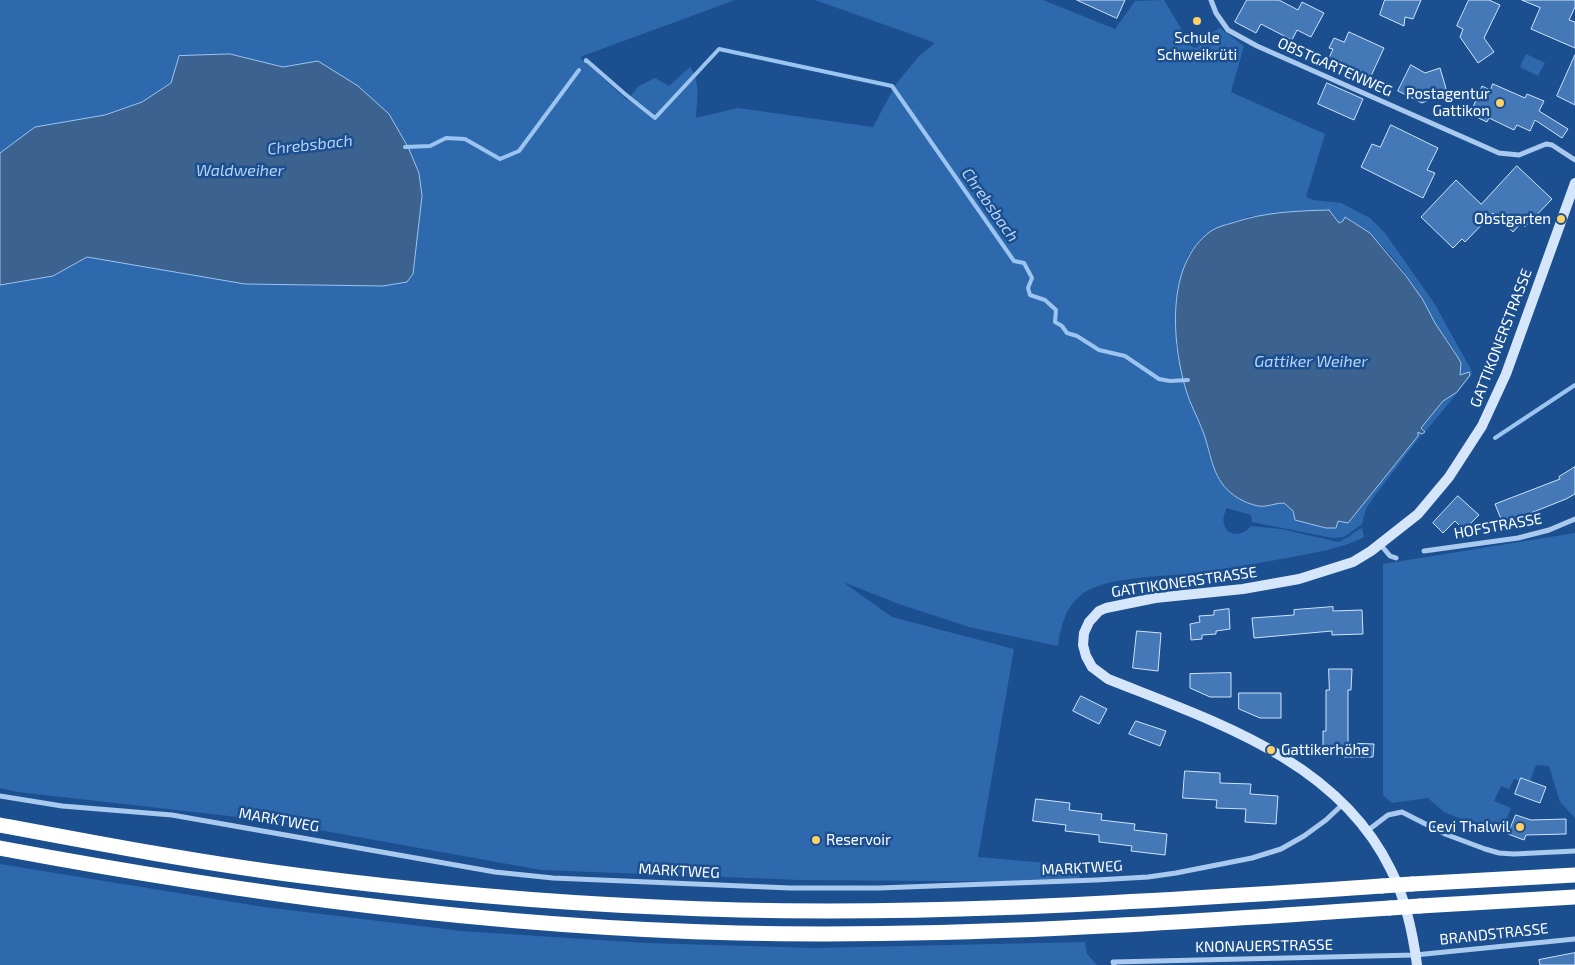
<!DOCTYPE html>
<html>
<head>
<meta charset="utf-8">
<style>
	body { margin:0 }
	canvas { display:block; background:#1b4f8f }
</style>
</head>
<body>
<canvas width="1575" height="965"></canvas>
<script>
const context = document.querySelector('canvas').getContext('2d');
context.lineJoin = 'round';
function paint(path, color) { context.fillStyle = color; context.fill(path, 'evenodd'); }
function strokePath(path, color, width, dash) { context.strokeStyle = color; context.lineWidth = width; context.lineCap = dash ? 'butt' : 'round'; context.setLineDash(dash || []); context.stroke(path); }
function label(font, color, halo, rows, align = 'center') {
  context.font = font + ' "Exo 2",sans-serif'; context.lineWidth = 5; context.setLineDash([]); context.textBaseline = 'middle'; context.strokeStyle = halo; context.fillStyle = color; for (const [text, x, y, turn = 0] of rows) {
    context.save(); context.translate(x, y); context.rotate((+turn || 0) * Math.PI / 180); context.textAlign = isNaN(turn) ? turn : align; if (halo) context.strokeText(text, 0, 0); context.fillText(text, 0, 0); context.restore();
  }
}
paint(new Path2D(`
	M0,0h735l-155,57 47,43 12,-14 16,-8 14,8 21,-19c11,16 7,33 6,51l42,-10 135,19 23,-43 23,-28 15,-12 -1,-2 -118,-42h228l72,29 20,-28 29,-1 28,47 5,1 5,-10 18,-10 24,18 -13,46 94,42 -19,63 7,3 28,3 29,15 15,15 49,70 35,63 3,6 -1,4 -46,56 -4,-4 22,-27 14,-10c2,-10 3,-19 1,-30 -2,-13 -15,-25 -22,-36 -5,-8 -8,-16 -13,-24 -16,-29 -48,-70 -78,-83l-2,3 -4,2 -3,-2 -85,-5 -30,10 -10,6 -23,23 -7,20 -5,54v18l10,42 17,40 6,26 9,23 13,15 34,14 10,-4h9l9,8 55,11 69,-86 2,-4 3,2 -49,64 -7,11 -4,15 -18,13 -11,1 -81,-16 -1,-7 -24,-7c-12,21 9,36 24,18l30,3 57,13c10,-3 15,-10 24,-14l2,9c-23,12 -52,16 -77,21 -34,6 -68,12 -102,16 -28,3 -82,3 -104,21 -16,13 -20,31 -23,51l-89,-19 -70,-23 -56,-22 49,35 122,32 -36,208 102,9 -1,16 -278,-2 -260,-10 -277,-50 -246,-28 -18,-4v-503l53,-9 34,-19 158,27 138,2 24,-4 6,-8 6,-101 -11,-26 -90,-86 -35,6 -53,-13 -59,29 -29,19 -37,13 -70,12 -35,26z
	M1526,54l19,9 -7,13 -18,-9z
	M1575,533v285l-15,-16 -11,-36 -13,-1 -6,16 -8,-3 -2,3 -6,-2 -5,10 -8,-3 -7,15 17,7 -12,27 -55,-23 -16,-14 -36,5 -9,-8v-231z
	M0,864l264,43 197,24 184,12 170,5 270,-6 2,12 10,11h-1097z`), '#2e69ad');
const water = new Path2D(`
	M230,54l53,13 35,-6 40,25 31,28 19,33 11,26 3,23 -9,78 -6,8 -24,4 -138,-2 -158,-27 -34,19 -53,9v-132l35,-26 70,-12 37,-13 29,-19 8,-27z
	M1329,210l10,13 4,-2 2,-4 25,16 36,43 17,24 12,23 22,33 4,7 -1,12 9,-3 1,3 -13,17 -14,9 -22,27 4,4 -3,2 -4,-2v4l-70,87 -10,-2 -2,7h-10l-31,-8 -2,-9 -9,-8c-7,0 -11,2 -18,3 -10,2 -27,-6 -35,-13 -20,-16 -20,-42 -29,-64 -5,-13 -12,-25 -16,-39 -14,-47 -21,-126 25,-159 6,-4 14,-6 21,-8 33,-11 62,-12 97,-13z`);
paint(water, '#3c6290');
strokePath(water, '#9cc4f0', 1);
strokePath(new Path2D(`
	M586,61v-1l39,34 30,24 64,-69 173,37 122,175 10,2 8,15 -4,10 2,7 15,5 11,10 -1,12 7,4 5,7 10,3 22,14 26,6 34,23 11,2 18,-1
	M405,147l25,-1 16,-8 19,1 35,20 19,-8 60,-81
	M1495,438l80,-53`), '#9cc4f0', 4);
const building = new Path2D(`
	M1077,0h48l-8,18z
	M1247,0h32l19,10 4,-8 22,11 -13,24 -14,-7 -5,10 -31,-16 -5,9 -21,-11z
	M1385,0h36l-8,19 -8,-2 -1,9 -24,-11z
	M1469,0h20l11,5 -16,33 10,14 -16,11 -18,-26 3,-8 -6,-3z
	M1522,0h53v7l-6,13 6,2v26l-44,-19 9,-21z
	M1349,32l35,16 -13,28 -32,-15 -1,4 -10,-5 5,-11 -4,-1 5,-10 10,4z
	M1575,55v50l-18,-9z
	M1411,65l14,8 15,-5 7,24 -25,11 -24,-12z
	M1327,83l36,16 -9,21 -36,-16z
	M1493,84l32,14 2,-4 17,7 -5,10 29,18 -6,9 -27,-18 -5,11 -13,-6 -3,5 -25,-12 -2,4 -17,-8 12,-28 8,4z
	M1391,125l47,23 -11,22 8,3 -12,25 -62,-31 11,-23 8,3z
	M1517,166l35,33 -27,28 -4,-4 -8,9 -20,-19 -28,29 -3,-3 -9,9 -32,-31 35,-37 25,24z
	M1575,467v27l-9,5 -63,25 -8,-20 65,-25 -1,-2z
	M1458,496l21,19 -15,15 -9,-9 -12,12 -10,-10z
	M1333,607v4l29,-1 1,24 -31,1v-4l-78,7 -2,-20 42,-3v-5z
	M1229,609l1,20 -14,2v3l-14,1v4l-11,1 -1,-16 10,-2 -1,-6 15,-1v-4z
	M1137,631l24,2 -3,38 -25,-3z
	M1329,669h23l-1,21h-3v53l26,1 -1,13h-29l1,-10h-22v-16h3v-41h3z
	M1231,673v24h-21l-20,-9v-14z
	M1239,693h42v25h-21l-21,-9z
	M1081,696l26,13 -8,15 -26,-13z
	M1136,721l30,10 -6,15 -31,-12z
	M1185,771l35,2v10l31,1 -1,10 28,2 -2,28 -31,-2 1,-13 -30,-1 1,-8 -34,-2z
	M1521,778l25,9 -6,16 -25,-9z
	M1036,799l34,4 -1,7 33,4 -1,6 34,4 -1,6 33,4 -2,21 -34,-4 1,-5 -33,-4v-7l-34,-4 1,-6 -33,-4z
	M1516,815l15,5 35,-1v15l-40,1 -2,5 -16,-6z
	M1575,953v12h-35l-1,-5z`);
paint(building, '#4478b7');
strokePath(building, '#cfe3fa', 1);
strokePath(new Path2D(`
	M1211,0l5,13 12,17 29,16 242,107 20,2 27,-11 6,1 23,15
	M1380,544l10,12 6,2
	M1424,551l94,-13 31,-8 26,-11
	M0,796l62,10 110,9 323,57 58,6 237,10h89l217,-8 52,-3 28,-4 76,-15 29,-9 23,-13 22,-16 18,-17
	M1367,831l21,-16 14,-3 43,22 40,15 14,4 15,1 61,-3
	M1114,965l-1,-3 302,-7 160,-16`), '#a9c9ee', 5);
strokePath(new Path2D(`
	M1417,965c-4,-31 -12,-67 -26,-95 -53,-110 -178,-149 -283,-191l-16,-12 -6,-11 -3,-11 1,-12 5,-11 10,-11 7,-3 49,-10 88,-9 56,-10 54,-17 18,-11 47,-37 31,-37 33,-51 24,-52 69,-191`), '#d6e6fa', 10);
strokePath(new Path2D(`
	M0,825c101,19 201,38 303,51 117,15 236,26 354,31 242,12 483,-5 725,-21
	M0,848c245,46 489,79 738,85 218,5 435,-10 652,-25
	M1412,884l163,-9
	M1420,906l155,-9`), '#fff', 15);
strokePath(new Path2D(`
	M1382,886l30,-2
	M1390,908l30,-2`), '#fff', 15);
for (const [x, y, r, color] of [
	[1197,21,5,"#ffd166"],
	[1500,103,5,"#ffd166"],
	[1561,219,5,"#ffd166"],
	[1271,750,5,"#ffd166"],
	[1520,827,5,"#ffd166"],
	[816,840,5,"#ffd166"]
]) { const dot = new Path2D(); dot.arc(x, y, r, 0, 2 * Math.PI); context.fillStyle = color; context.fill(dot); strokePath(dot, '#1b4f8f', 2); }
label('15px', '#fff', '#1b4f8f', [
	["Schule",1197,38,"center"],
	["Schweikrüti",1197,55,"center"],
	["Postagentur",1490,94],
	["Gattikon",1490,111],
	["Obstgarten",1551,219],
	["Gattikerhöhe",1281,750,"left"],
	["Cevi Thalwil",1510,827],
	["Reservoir",826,840,"left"]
], 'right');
label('15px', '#fff', '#1b4f8f', [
	["OBSTGARTENWEG",1335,67,24],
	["GATTIKONERSTRASSE",1501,338,-69],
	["HOFSTRASSE",1498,526,-10],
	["GATTIKONERSTRASSE",1184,582,-8],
	["MARKTWEG",279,820,10],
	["MARKTWEG",1082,868,-3],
	["MARKTWEG",679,871,3],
	["BRANDSTRASSE",1494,934,-6],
	["KNONAUERSTRASSE",1264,946,-1]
]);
label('italic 16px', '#b5d3f5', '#1b4f8f', [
	["Chrebsbach",310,145,-6],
	["Waldweiher",240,171],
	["Chrebsbach",990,205,55],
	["Gattiker Weiher",1311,362]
]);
</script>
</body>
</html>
